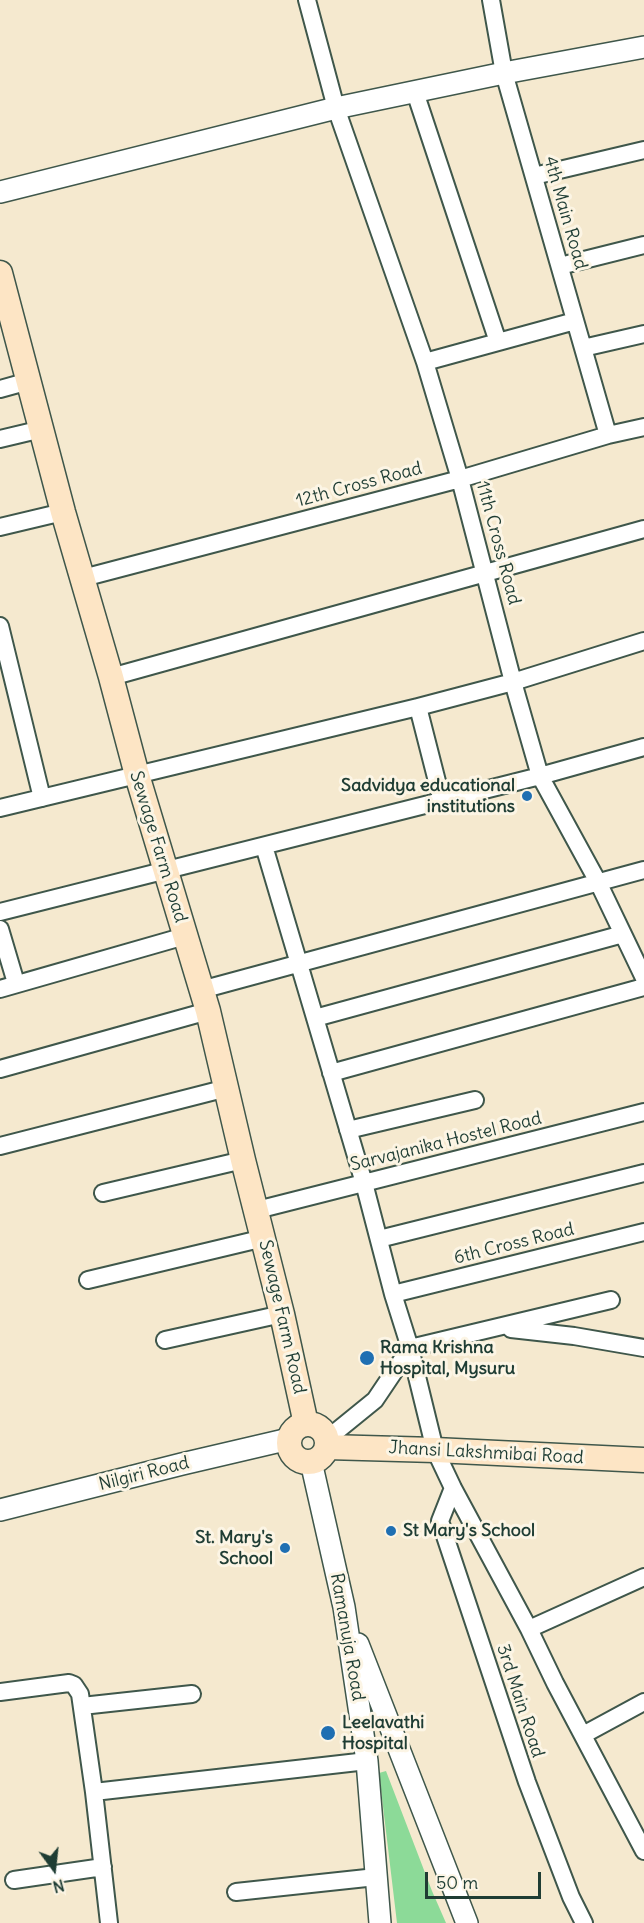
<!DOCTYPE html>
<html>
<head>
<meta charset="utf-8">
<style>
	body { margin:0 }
	#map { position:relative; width:644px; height:1923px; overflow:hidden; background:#f5e9cf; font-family:Delius,sans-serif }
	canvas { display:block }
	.north { position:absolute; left:24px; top:1839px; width:60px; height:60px; -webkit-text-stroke:4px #fcf5e5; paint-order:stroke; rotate:165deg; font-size:16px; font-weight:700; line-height:24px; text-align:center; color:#1f3d34 }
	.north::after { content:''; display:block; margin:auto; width:21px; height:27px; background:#1f3d34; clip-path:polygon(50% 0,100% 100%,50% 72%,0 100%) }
	.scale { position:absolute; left:425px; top:1872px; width:116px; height:27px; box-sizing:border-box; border:3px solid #1f3d34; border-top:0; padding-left:8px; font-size:18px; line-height:21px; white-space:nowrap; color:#1f3d34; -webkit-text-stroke:4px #fcf5e5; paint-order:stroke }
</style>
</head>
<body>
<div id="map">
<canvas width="644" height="1923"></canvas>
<div class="north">N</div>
<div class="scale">50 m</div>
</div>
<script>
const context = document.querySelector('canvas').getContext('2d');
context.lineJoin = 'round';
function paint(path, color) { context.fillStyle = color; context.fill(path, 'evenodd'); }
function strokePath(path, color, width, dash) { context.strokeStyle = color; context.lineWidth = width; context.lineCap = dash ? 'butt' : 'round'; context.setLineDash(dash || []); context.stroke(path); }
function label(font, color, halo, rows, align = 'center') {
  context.font = font + ' Delius,sans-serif'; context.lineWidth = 6; context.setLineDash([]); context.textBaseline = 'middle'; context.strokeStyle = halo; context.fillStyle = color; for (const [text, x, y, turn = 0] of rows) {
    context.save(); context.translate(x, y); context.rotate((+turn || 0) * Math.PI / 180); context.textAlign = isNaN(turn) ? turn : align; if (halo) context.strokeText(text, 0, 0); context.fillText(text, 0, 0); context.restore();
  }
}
paint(new Path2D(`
	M386,1771l46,120 14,32h-49l-18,-150z`), '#8cda98');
const minor = new Path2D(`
	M307,0l29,108 89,254 35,117 53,203 27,94 58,106 46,96
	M491,0l13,73 104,362
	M415,92l83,250
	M534,176l110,-26
	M560,266l84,-21
	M583,348l61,-14
	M425,362l150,-41
	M0,389l29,-8
	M0,439l42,-10
	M0,527l63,-15
	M83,578l377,-99 148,-44 36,-8
	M0,626l42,172
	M111,677l533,-148
	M418,707l24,94
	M0,808l418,-101 95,-25 131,-41
	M264,846l100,337 29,111 17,54 25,102 18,38 76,141 26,54 89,168
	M0,912l540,-136 104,-29
	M0,929l16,54
	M0,989l185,-53
	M201,990l443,-120
	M315,1018l308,-84
	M0,1069l208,-58
	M331,1073l313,-86
	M348,1130l127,-30
	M0,1146l227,-58
	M103,1193l140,-33
	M257,1210l387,-98
	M379,1239l265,-66
	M88,1280l176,-42
	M393,1294l251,-62
	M511,1329l63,7 70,12
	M165,1340l117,-26
	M327,1439l48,-39 35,-52 201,-48
	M453,1488l-13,33 87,261 44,115 13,26
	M529,1629l115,-52
	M0,1692l69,-9 5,2 6,9 14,98 15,131
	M82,1706l110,-12
	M583,1735l61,-33
	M94,1792l273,-31
	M14,1880l89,-13
	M236,1892l140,-15`);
const tertiary = new Path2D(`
	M0,192l336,-84 168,-35 140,-26
	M308,1462l4,4 32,141 23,154 13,162
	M0,1510l182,-46 107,-25
	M358,1644l109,279`);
const secondary = new Path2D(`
	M0,273l63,239 48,165 26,98 71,236 35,149 39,154 24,110
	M289 1443a19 19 0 1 1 38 0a19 19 0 1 1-38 0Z
	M327,1447l108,3 209,10`);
strokePath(minor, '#3f574b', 20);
strokePath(tertiary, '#3f574b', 24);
strokePath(secondary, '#3f574b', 27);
strokePath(minor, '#fff', 16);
strokePath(tertiary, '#fff', 21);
strokePath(secondary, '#fde5c5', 24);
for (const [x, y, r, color] of [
	[527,796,6,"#1f6fb2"],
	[367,1358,8,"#1f6fb2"],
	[391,1531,6,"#1f6fb2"],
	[285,1548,6,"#1f6fb2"],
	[328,1733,8,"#1f6fb2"]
]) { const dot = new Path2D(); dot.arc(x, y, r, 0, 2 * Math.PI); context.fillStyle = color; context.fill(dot); strokePath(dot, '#fcf5e5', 2); }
label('18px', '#1f3d34', '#fcf5e5', [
	["4th Main Road",565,213,74],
	["12th Cross Road",359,485,-15],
	["11th Cross Road",498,543,75],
	["Sewage Farm Road",158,847,73],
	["Sarvajanika Hostel Road",446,1142,-14],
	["6th Cross Road",514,1244,-14],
	["Sewage Farm Road",282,1317,77],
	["Jhansi Lakshmibai Road",486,1453,3],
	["Nilgiri Road",144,1474,-14],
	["Ramanuja Road",347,1637,80],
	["3rd Main Road",520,1701,72]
]);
label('bold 18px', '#1f3d34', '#fcf5e5', [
	["Sadvidya educational",515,786,"right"],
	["institutions",515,807,"right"],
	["Rama Krishna",380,1348],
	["Hospital, Mysuru",380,1369],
	["St Mary's School",403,1531],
	["St. Mary's",273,1538,"right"],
	["School",273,1559,"right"],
	["Leelavathi",342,1723],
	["Hospital",342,1744]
], 'left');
</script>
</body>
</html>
